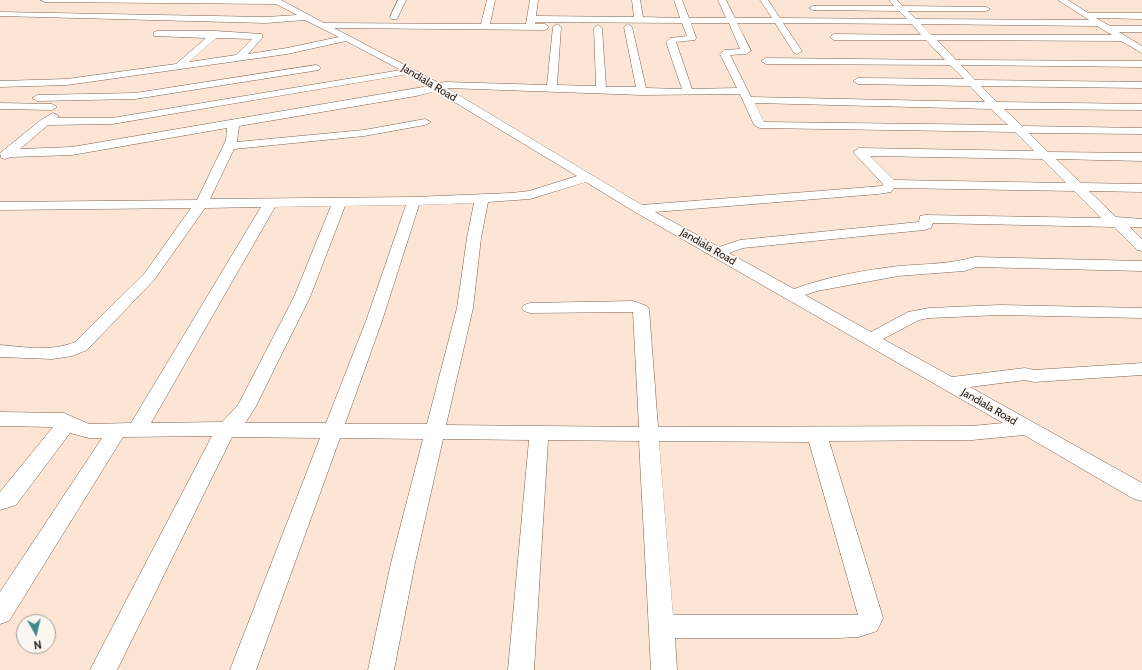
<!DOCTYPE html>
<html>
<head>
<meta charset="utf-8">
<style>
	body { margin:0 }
	#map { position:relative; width:1142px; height:670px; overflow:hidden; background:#fce5d5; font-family:Cabin,sans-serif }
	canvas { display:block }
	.north { position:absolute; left:16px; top:614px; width:40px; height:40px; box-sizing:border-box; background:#fcf6f2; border:1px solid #a59d98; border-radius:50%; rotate:172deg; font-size:11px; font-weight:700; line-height:16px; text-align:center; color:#221811 }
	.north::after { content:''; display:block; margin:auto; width:14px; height:18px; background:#418988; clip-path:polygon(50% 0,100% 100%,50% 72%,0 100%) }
</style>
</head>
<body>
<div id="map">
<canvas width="1142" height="670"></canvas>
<div class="north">N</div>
</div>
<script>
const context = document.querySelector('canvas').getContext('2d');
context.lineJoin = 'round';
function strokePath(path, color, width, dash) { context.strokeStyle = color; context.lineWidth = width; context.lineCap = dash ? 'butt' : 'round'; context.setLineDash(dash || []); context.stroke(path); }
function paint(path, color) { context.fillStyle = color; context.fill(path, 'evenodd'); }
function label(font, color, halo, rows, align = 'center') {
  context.font = font + ' Cabin,sans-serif'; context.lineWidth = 3.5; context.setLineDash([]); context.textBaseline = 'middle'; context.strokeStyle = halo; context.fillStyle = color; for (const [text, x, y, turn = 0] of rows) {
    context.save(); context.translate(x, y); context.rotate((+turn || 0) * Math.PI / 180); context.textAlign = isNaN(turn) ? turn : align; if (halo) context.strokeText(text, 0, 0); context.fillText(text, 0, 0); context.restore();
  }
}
const minor = new Path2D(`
	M41,0h240l43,23 157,1 6,-24h8l-5,24h36l4,-24h8l-2,16 98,1 -2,-17h8l3,17 37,1 -6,-18h8l7,18h37l-8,-18h8l9,18h37l-12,-18h8l12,18 127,1 -8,-8 -86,-1 -4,-2 4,-2h81l-5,-6h8l6,6 83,1 4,2 -4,2h-78l8,8 173,1 -31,-20h10l20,13h54v6l-46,-1 14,8h32v6h-23l23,14v7l-21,-12 -184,-1 19,20 186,1v6l-181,-2 14,15 167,2v6l-161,-2 16,16 145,2v6l-138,-1 18,17 120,2v6l-113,-1 19,19 94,1v8l-86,-2 25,24 61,1v8l-53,-1 27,26 26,2v8h-12l12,12v12l-5,-1 -23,-23 -181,-4 -2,5 -7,2 -181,18 -14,5 65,36c32,-12 70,-19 105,-23 26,-2 51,-2 76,-9l167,4v10l-165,-4 -13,4 -66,5 -81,15 -12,4 66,37 37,-20 21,-4 71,-3 142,3v10l-142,-3 -71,3 -10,2 -36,19 69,38 73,-9 9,2 108,-7v12l-108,7 -9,-2 -55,7 172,96v18l-8,-2 -110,-64 -52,5 -143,1 54,177 -6,13 -18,6 -21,1h-163l2,32h-26l-12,-229 -91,-1 -14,230h-26l21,-230 -86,-1 -28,124 -21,107h-26l23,-107 32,-124 -83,-1 -84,232h-26l90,-232 -88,-1 -115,233h-27l122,-234 -89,1 -114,184 -9,3v-32l102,-154h-13l-19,-5 -54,72 -16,5v-18l53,-65 -53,-1v-14l64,1 25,11 42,-1 130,-216 -56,1 -51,72 -67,70 -15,6 -20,3 -52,-2v-12c25,2 51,7 75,-3l69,-68 47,-66 -191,2v-8l197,-2 29,-60 1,-12 -155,27 -61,2 -6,2 -4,-1 -1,-5 41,-33 12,-7 6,3 -2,2h55l289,-48 -55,-29 -59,13 -220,31 -67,2v-6l67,-2 109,-15 30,-26 -52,-2v-4l3,-1h58l47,3v4l-14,16 39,-6 52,-11 -34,-17 -39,3 -266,-7v-4l266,5 31,-2 -21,-11 -231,-2zM535,22l147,1 5,13 -17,2 -4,4 16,47 -36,-1 -14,-61 -4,-3 -4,3 12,60h-30l-4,-59 -4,-3 -4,3 2,58 -39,-1 4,-58 -4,-3 -4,3 -6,58 -102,-3 -6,1 -105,-55 211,2 4,-3 -4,-3h-10zM691,23h38l11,26 -16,1 -4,4 17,34 -45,1 -16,-47 19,-2 1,-2zM737,23h38l19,30 3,1 5,-3 -19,-28 129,1 9,11 -87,-1 -4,3 4,3h92l19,20 -179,-2 -5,3 5,3 184,1 14,14 -106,-1 -5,3 5,3 112,2 15,16 -234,-5 -21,-42 16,-1 5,-3zM921,24l176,2 15,9h-181zM216,38l36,1 -16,16 -47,7zM409,74l20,12 -357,61 -52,2 28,-24 64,-1zM447,88l195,7 98,-1 14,31 6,3 255,4 19,19 -175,-3 -6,4 30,32 -1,2 -240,19zM436,91l141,85 -48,15 -18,2 -97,4 -204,2 24,-50 130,-13 61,-11 6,-3 -6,-3 -61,11 -127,12 2,-16 177,-30zM755,103l236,6 17,16 -244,-3zM870,156l172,3 24,24 -172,-3zM586,182l49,30 368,211 -31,3 -314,1 -9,-118 -2,-3 -14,-5 -103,2 -6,2 -2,3 2,3 6,2 103,-1 6,115 -193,-2 27,-117 8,-70 7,-36 42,-3zM894,188l180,3 27,27 -176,-3 -5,1 -1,6 -179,18 -21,7 -64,-35 223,-18 13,-2zM474,203l-7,35 -10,70 -30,116h-82l37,-103 37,-116zM406,205l-40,116 -40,102h-81l10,-15 55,-111 35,-91zM331,206l-37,91 -56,108 -16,17 -71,1 124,-216zM659,441l150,1 49,173h-185z
	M398,0h8l-9,19h-6l-1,-2z
	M316,65l3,1 2,2 -2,2 -184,29 -98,2 -5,-3 5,-3 98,-2z
	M0,103l52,1 5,3 -5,3 -52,-1z`);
strokePath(minor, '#7a6250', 1);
paint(minor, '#fff');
label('11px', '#221811', '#fcf6f2', [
	["Jandiala Road",429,83,31],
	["Jandiala Road",708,247,30],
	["Jandiala Road",989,407,30]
]);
</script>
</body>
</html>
